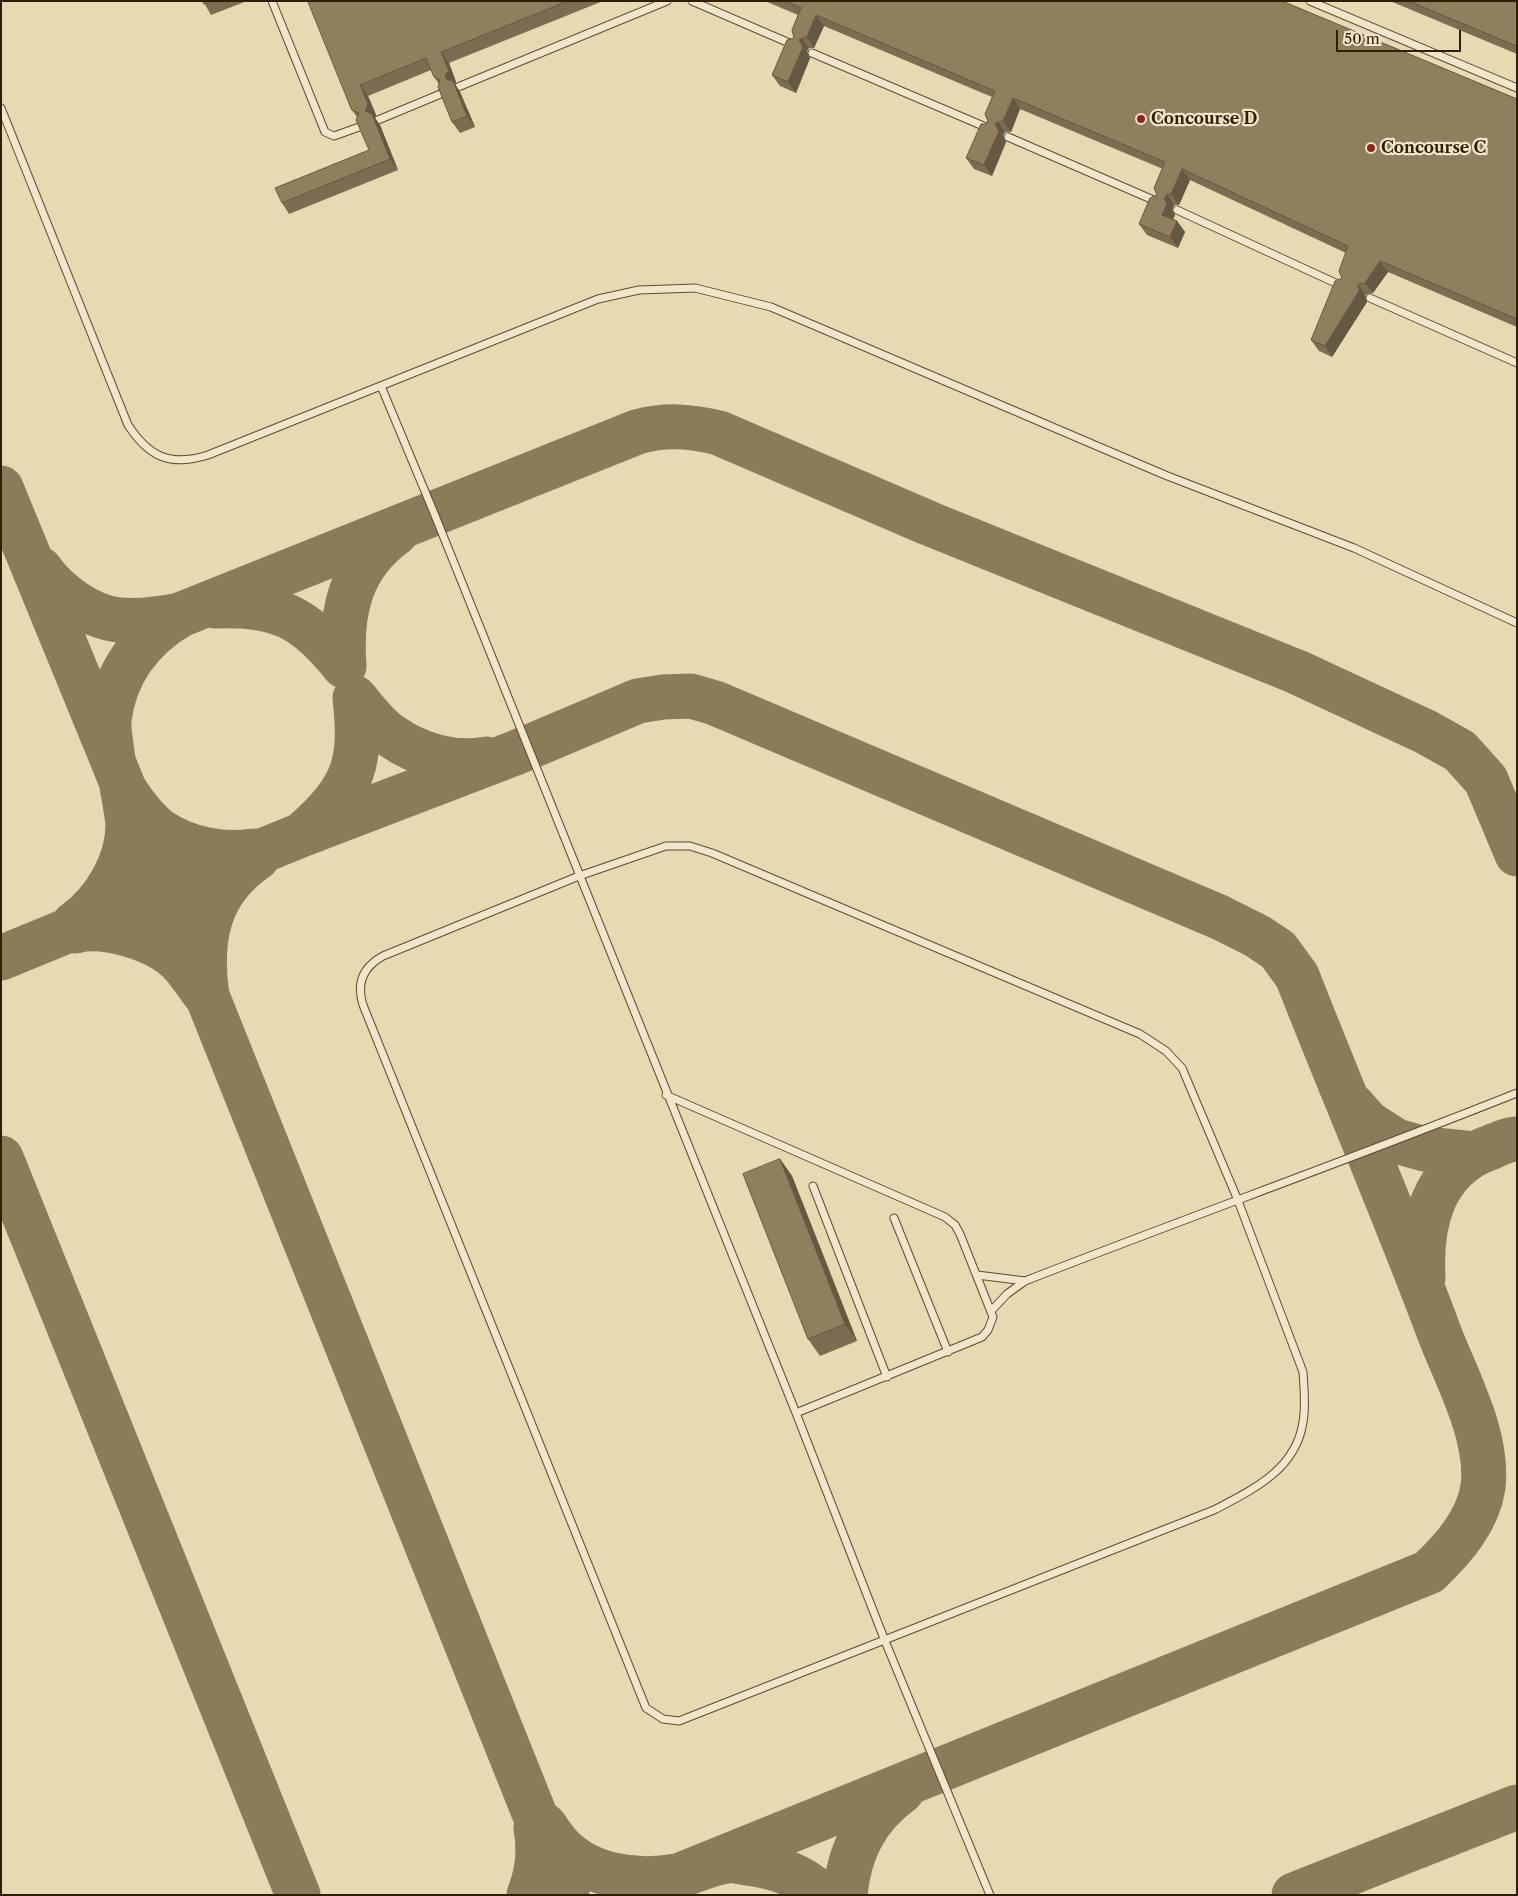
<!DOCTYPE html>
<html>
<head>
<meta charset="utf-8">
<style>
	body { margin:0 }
	#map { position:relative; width:1518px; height:1896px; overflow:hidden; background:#e7d9b1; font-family:"Libre Caslon Text",serif }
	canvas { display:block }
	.frame { position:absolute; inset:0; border:2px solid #2f1d05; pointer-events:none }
	.scale { position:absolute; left:1336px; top:30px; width:125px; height:22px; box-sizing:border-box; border:2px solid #2f1d05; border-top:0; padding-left:6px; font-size:15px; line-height:18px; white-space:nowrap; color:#2f1d05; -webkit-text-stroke:4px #efe6cc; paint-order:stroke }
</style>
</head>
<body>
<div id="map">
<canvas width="1518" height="1896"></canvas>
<div class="frame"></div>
<div class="scale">50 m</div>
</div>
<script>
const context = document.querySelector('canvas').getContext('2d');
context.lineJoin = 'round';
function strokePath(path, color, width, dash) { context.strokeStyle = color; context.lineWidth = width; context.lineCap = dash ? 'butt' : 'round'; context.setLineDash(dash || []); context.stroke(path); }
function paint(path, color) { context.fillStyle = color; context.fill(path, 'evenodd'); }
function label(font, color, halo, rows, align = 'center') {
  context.font = font + ' "Libre Caslon Text",serif'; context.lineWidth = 4.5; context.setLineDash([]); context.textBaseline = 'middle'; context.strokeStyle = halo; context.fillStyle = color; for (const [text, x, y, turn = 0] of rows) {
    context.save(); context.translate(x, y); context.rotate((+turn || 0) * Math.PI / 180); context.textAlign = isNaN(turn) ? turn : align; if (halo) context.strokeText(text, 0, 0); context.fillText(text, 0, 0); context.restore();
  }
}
strokePath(new Path2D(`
	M1,488l112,273 454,1134
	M40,569c17,24 49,48 79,51 21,2 41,-1 61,-5
	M215,606c62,-3 90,11 129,60
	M344,666c-4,-54 6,-100 52,-133
	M113,761c-1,-13 -5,-29 -4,-42 6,-46 32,-81 71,-104l457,-183c29,-8 53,-6 82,1l209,90 369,149 129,60 34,19 26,29 31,74
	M306,831c49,-43 56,-70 49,-133 11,13 23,30 38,39 26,18 62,28 93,22
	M74,924c30,-21 54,-61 54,-99 -1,-13 -4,-27 -6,-39 11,16 22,33 38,45 27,18 63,25 94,20
	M75,931c29,-8 81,8 103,29 11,10 19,25 29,37 -8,-57 0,-105 50,-139
	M1,958l300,-123 214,-82 123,-52 25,-4 28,-1 24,7 504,214 38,19 21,14 19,26c47,120 98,238 143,359 18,46 49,102 43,152 -5,34 -30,62 -54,85l-798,323
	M1352,1105l16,18 28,18 29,8 49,5 18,-7
	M1,1158l297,737
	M1423,1278c-3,-54 9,-108 65,-130 9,-3 19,-9 29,-9
	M544,1825c5,6 10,15 16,21 29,31 77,37 117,30 17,-4 33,-13 51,-15 6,-1 13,1 19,2 29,4 52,11 75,32
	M529,1895c9,-22 11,-44 7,-67
	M845,1895c4,-44 21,-78 57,-104
	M1294,1895l223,-88`), '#8b7b5b', 45);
const lane = new Path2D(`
	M272,1l53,131 9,4 28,-10
	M692,1l102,44
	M1310,1l207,87
	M812,53l176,75
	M458,87l209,-86
	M1,108l127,317c21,32 42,42 80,30l390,-156 41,-9 56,-2 76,19 394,168 189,73 163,75
	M378,120l65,-27
	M1008,137l150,65
	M1177,210l165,76
	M1370,298l147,65
	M381,386l53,127 362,900 89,228 105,254
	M666,846h24l22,7 428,181 26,17 16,17 55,130 66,174c1,17 3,34 0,50 -7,48 -51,68 -89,88l-535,211 -16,-2 -17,-11 -283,-703c-7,-22 0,-38 20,-49l196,-80z
	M666,1095l279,122 10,8 5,9 33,83 -5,13 -6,7 -186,76
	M813,1186l74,191
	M894,1218l54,134
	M977,1275l48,6
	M991,1311l16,-17 18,-13c164,-64 329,-123 492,-188`);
strokePath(lane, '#5d4c30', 9);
strokePath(lane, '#efe6cc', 7);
paint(new Path2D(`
	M203,1h44l-36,14z
	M308,1h295l-154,62 7,19 -1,2 5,8 15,35 -15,6 -8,-11 -13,-38 -5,-7 -3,-7 -63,26 8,19 -1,3 5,7 18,45 -109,44 -7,-11 87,-53 -12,-33 -5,-7z
	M765,1h517l235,98v228l-129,-55 -15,21 -8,2 2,7 -35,55 -13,-6 -8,-11 31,-62 4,-25 -156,-73 -11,25h-5l-2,5 3,5 -2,4 4,2 8,11 -7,16 -31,-13 -8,-11 18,-29 6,-26 -143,-60 -9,23h-6l-2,3 3,7 -14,34 -18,-7 -8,-11 22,-37 4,-24 -168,-71 -10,22h-5l-2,3 3,7 -14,35 -16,-7 -8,-11 22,-37 4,-23z
	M1390,1h127v53z
	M780,1159l12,17 65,165 -37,15 -12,-17z`), '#7b6d51');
paint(new Path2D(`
	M816,15l8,11 -10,22 -7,-11z
	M802,38l7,10 -2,3 3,7 -14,35 -8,-11 11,-42z
	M441,52l8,11 7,19 -1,2 5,8 15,35 -8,-11 -21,-37z
	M360,85l8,11 8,19 -1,3 5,7 18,45 -8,-11 -25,-48z
	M1013,98l7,11 -9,23 -8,-11z
	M998,122l7,10 -2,3 3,7 -14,34 -8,-11 11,-41z
	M1182,169l8,11 -11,25 -8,-11z
	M1167,194l7,11 -2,5 3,5 -5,11 -8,-11 2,-16z
	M1177,221l8,11 -7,16 -8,-11z
	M1380,261l8,11 -15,21 -8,-10z
	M1358,284l7,11 2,7 -35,55 -7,-11z
	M780,1159l12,17 65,165 -12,-17z`), '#645942');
const building = new Path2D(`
	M203,1h9l-8,3z
	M308,1h260l-127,51 8,19 -4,4 1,4 7,2 14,35 -15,6 -14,-35 2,-7 -6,-3 -8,-19 -66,27 8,19 -3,7 7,3 18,45 -108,44 -7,-15 94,-38 -13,-30 3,-7 -7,-3z
	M784,1h498l235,98v220l-137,-58 -15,22 -7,1 1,7 -34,55 -14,-6 24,-59 7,-3 -3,-7 9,-25 -166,-77 -11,25h-4l-3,5 3,5 -5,11 15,6 -7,16 -31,-13 11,-26 7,-3 -3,-7 11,-26 -152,-64 -10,23 -5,1 -3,2 4,7 -15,34 -18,-7 15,-34h5l2,-3 -3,-7 10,-23 -179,-76 -9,22 -5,1 -3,2 4,7 -15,35 -16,-7 15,-35 7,-2 -2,-8 9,-22z
	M1409,1h108v45z
	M780,1159l65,165 -37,15 -65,-165z`);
paint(building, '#8f7f5e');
strokePath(building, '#645942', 1);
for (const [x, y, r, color] of [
	[1141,119,5,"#8f2418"],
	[1371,148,5,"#8f2418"]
]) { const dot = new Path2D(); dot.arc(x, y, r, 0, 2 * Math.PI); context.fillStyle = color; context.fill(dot); strokePath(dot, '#efe6cc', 2); }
label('bold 16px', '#2f1d05', '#efe6cc', [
	["Concourse D",1151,119],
	["Concourse C",1381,148]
], 'left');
</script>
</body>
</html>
